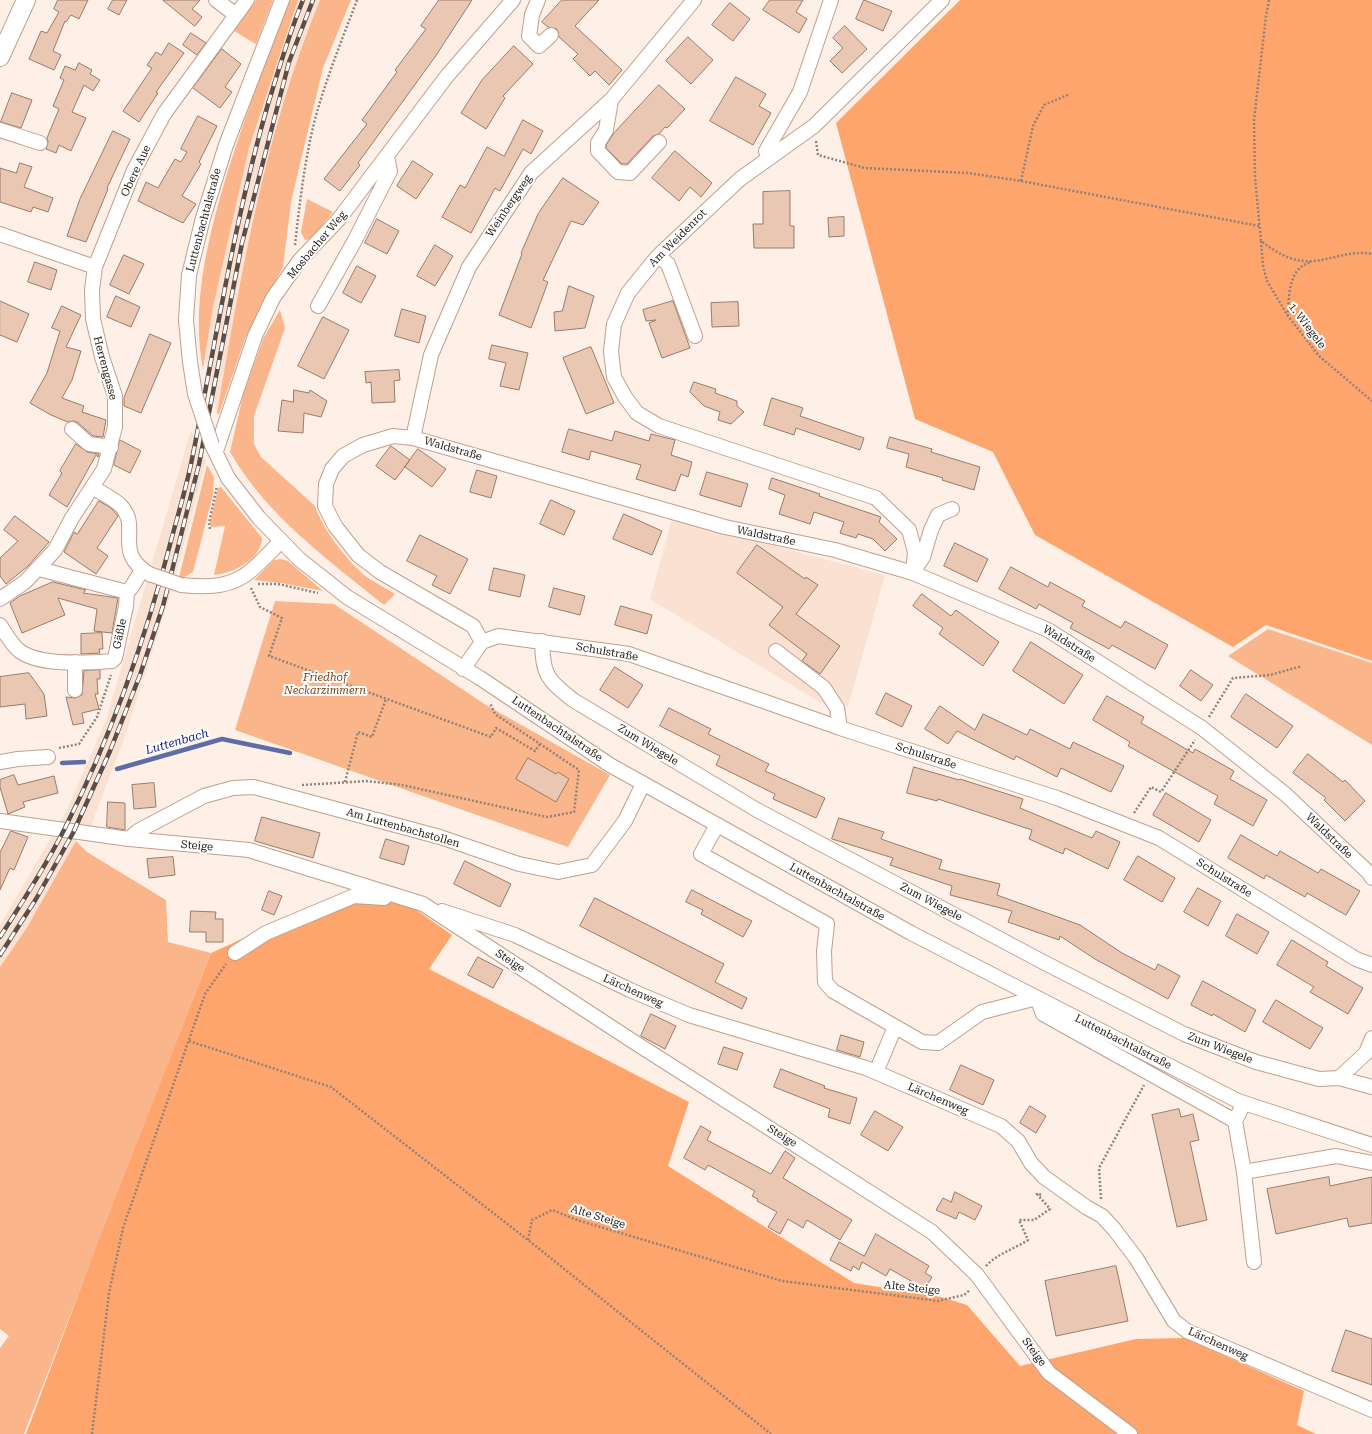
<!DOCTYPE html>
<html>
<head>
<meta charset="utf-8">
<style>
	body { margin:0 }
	canvas { display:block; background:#fef0e7 }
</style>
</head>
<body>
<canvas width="1372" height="1434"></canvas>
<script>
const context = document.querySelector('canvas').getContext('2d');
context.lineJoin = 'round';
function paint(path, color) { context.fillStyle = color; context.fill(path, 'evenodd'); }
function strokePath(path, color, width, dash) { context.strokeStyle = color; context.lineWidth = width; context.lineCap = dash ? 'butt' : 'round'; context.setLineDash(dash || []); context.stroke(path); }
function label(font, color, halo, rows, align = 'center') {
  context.font = font + ' "Roboto Serif",serif'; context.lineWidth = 4; context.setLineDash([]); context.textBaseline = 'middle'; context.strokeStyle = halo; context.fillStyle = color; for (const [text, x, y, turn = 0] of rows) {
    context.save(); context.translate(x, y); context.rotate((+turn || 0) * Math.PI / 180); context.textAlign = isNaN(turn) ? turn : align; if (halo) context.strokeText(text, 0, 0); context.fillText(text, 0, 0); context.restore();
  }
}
paint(new Path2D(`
	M298,0h22l-15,37 -24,71 -24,94 -17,80 -23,132 -12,-55 8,-52 36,-159z
	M191,430l15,31 -35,132 -47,146 -34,89 -14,13 -50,88 -26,38v-42l66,-113 40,-92z
	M672,519l213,56 -37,132 -27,-4 -171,-104z`), '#fae1d2');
paint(new Path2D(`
	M256,0h17l-17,44 -22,-13z
	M290,0h8l-49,148 -36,159 -10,62c-11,-59 2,-118 18,-175 19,-66 44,-130 69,-194z
	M320,0h31l-28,68 -32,134 -8,65 -38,72 -26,75h-2c24,-141 48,-282 103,-414z
	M307,199l26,13 -22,27 -6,1 -4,-8z
	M280,310l5,18 -31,88v28l7,13 54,49c7,22 34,58 53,72 8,5 18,10 27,16l-11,11c-57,-46 -117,-89 -154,-153l13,-57 20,-56z
	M207,465l7,12 -1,18 -20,77 -10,6 -4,-1z
	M221,487l41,51c-1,22 -29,35 -48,37l11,-49 -14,1 -1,-4 8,-35z
	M281,559l7,2 35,30 -42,-8 -27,-3 20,-20z
	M275,601l59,3 152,101 124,70 -42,72 -333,-117z
	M1268,629l104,34v82l-144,-89z
	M76,841l11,11 79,48 2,42 43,11 -187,481h-24v-86l9,-12 -9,-7v-362l26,-38z`), '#fab58b');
paint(new Path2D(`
	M960,0h412v661l-106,-36 -33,22 -198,-112 -42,-83 -78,-33 -79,-296z
	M354,888l54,16 44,31 -23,34 260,133 -21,64 186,117 87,14 26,8 53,61 116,-27 49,-1 119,53 -7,34 19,9h-1290l69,-184 116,-297z`), '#fda56d');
strokePath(new Path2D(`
	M62,763l22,-1
	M117,769l105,-30 68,14`), '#5e6da5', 4.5);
const building = new Path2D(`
	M58,0h30l-9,19 -8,-4 -5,7 -1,-1 -12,30 8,4 -7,15 -25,-11 12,-28 6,2 12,-21 -5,-3z
	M113,0h14l-8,15 -11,-6z
	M163,0h37l-8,9 10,8 -7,9z
	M439,0h33l-37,57 -77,106 2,2 -20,26 -16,-12 43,-55 -5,-4 35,-48 -2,-2 31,-41 -5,-3z
	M562,0h37l-24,26 47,44 -13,15 -14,-14 -5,5 -17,-17 5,-5 -19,-17 -2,-8 -9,-2 -6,-5z
	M770,0h33l-7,12 11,7 -8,14 -36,-23z
	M864,0l28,11 -9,20 -27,-12z
	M730,3l20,16 -17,22 -21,-16z
	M845,26l22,23 -25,24 -12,-12 13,-13 -10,-10z
	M191,33l15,10 -9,12 -14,-10z
	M688,37l25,23 -22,24 -25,-23z
	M169,43l15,10 -28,39 2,1 -19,29 -16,-11 29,-43 -5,-3 9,-13 5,3z
	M514,46l19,18 -30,32 2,2 -19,31 -25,-16 21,-33z
	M222,49l19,15 -16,23 7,5 -12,16 -27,-20z
	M79,63l13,7 -2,4 10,6 -7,11 -9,-6 -12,27 14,6 -15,33 -12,-6 -3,8 -10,-4 2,-7 -1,-4 12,-29 -6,-3 11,-26 -4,-2 5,-12 10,4z
	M736,77l30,17 -7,12 12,7 -18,32 -43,-24z
	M659,85l26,24 -18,19 -2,-1 -6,7 -6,2 -26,28h-5l-16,-16v-3l8,-12z
	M12,93l20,7 -11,28 -20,-6z
	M198,116l19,10 -18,36 2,2 -19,32 14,8 -13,19 -45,-22 8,-19 12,6 17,-29 6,3 6,-10 -6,-3z
	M523,120l20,11 -12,23 -8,-5 -23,42 -5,-3 -24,45 -29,-16 18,-32 5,3 22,-41 17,9z
	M113,131l17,8 -23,49 1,1 -22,53 -19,-6 13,-37z
	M675,151l37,32 -11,14 -11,-10 -11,14 -27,-23z
	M413,161l20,13 -17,25 -19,-13z
	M20,163l12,4 -8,20 29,11 -5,14 -15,-5 -2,5 -31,-10v-34l16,5z
	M563,178l36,24 -16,23 -12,-4 -28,59 5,2 -17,46 -32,-13 23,-61 -1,-1 17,-39z
	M790,191v35h4v22h-40l-1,-24h10v-32z
	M844,217v19l-15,1 -1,-19z
	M377,219l22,12 -12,23 -22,-11z
	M435,245l18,11 -18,30 -18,-10z
	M124,255l20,9 -15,30 -19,-9z
	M35,262l22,8 -6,20 -23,-8z
	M357,266l19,10 -15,27 -18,-10z
	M569,286l25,10 -9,32 -30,3 -1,-19 8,-1z
	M116,296l24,11 -9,20 -24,-10z
	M0,301l29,13 -12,28 -17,-7z
	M673,301l17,47 -28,10 -13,-35 7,-3 -10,1 -3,-11z
	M738,302l1,24 -27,1 -1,-24z
	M62,306l19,9 -15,32 15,4 -9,29 -10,18 22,8 -2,6 24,8 -3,17 -10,-1 -16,-14 -4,-1 -5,1 -17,-7 -21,-12 17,-30 13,-42 -8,-3z
	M402,309l24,7 -7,27 -24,-7z
	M323,317l26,13 -25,49 -26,-13z
	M150,334l21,9 -30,70 -17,-7v-8z
	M492,345l36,8 -9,37 -19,-4 6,-23 -17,-4z
	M591,347l23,56 -28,11 -23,-56z
	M399,370l1,10 -6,1 1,21 -23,1 -1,-21 -5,1 -1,-11z
	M694,382l22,7 -1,4 22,8v5l7,6 -13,12 -13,-4 2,-8 -16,-6 -14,-14z
	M294,390l15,3 1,-3 17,11 -6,16 -17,-4 -1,20 -25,-2 4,-31 11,2z
	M772,398l31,10 -3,8 64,22 -4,12 -64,-22 -2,7 -30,-10z
	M569,429l43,12 3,-10 34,10 2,-7 24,6 -4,15 21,7 -4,15 -7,-3 -6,17 -39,-12 5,-14 -50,-14 -2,9 -27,-8z
	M890,437l42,12 -1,3 49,15 -6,23 -32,-10 1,-2 -37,-11 3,-13 -22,-6z
	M120,440l21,11 -11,22 -16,-8z
	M76,444l11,8 12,2 -1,3 -2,-2 -29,52 -18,-12 13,-22 -2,-2z
	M391,446l19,14 -15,20 -19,-14z
	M418,449l28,20 -14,18 -27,-20z
	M477,470l20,6 -6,22 -21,-6z
	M707,472l41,12 -7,23 -41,-12z
	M772,478l48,16 -1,2 62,21 -2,5 18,17 -12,12 -12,-12 -15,-5 -2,4 -16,-5 4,-11 -30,-10 -4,12 -31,-10 6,-19 -16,-6z
	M551,500l24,11 -11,24 -24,-11z
	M99,501l12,7 7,8 -21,32 11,8 -12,18 -32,-22 10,-20 3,2z
	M624,514l38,17 -10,24 -39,-16z
	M15,516l34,26 -21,24 -22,18 -6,-8v-18l18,-17 -14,-11z
	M420,535l48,24 -18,35 -18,-9 5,-9 -30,-15z
	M955,543l33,16 -11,23 -33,-16z
	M757,545l48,34 1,-2 12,8 -22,29 44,32 -20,28 -18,-13 5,-7 -38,-29 14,-18 -46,-34z
	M1011,567l37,20 2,-5 35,19 -3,5 39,22 4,-7 43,24 -13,24 -43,-24 -3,4 -39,-21 3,-5 -34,-19 -3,5 -37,-20z
	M494,568l31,7 -5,22 -31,-7z
	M53,582l33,8 -3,3 35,5 -6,35 -18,-2 3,-22 -39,-11 7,17 -43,18 -12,-30 10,-7z
	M554,588l31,8 -5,19 -31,-8z
	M922,594l29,22 5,-6 43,32 -16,24 -44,-32 4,-6 -30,-22z
	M621,606l31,9 -5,19 -32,-9z
	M102,633l1,16h-4l1,4 -19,1v-20z
	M1031,642l52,33 -19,29 -51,-33z
	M615,667l28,18 -15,23 -28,-18z
	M100,670v9h-3l1,15h-3l4,15 -17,4 2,10 -11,2 -7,-28 9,1 7,-3 2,-24z
	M1191,670l22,15 -12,16 -21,-15z
	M29,673l15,21 3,22 -21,3 -1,-15 -25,3v-30z
	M886,693l26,13 -10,21 -26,-13z
	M1246,694l47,32 -16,22 -46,-31z
	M1107,696l37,21 -3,6 52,30 2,-4 39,22 -4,8 37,21 -14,26 -39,-22 4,-8 -90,-50 2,-4 -37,-22z
	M940,706l35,24 8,-16 44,21 3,-6 40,20 3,-7 51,24 -13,26 -50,-24 -4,9 -41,-21 -2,4 -57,-29 -9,13 -23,-15z
	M669,708l42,21 -3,5 61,30 -4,7 60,27 -9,20 -43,-19 2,-5 -59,-29 4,-9 -60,-30z
	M1308,754l35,28 2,-2 20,21 -20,20 -21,-21 2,-2 -33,-25z
	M528,758l28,16 2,-2 11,7 -13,23 -40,-23z
	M914,767l45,13 1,-1 63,20 -3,9 72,30 4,-7 24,11 -12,27 -43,-21 -2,6 -34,-15 3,-9 -94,-31 -1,2 -30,-8z
	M14,775l4,10 36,-9 4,17 -35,9 2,5 -17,7 -8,-27v-7z
	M154,783l2,24 -22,2 -2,-24z
	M1166,793l45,27 -12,22 -46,-27z
	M108,802l17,1v27l-18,-3z
	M262,817l58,16 -7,25 -58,-17z
	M839,818l45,14 -3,7 61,21 -3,9 61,15 -3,11 83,30 42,28 33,17 3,-6 22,12 -12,23 -73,-40 -35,-23 -1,4 -51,-18 4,-11 -62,-16 2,-9 -62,-21 3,-7 -61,-19z
	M11,831l17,6 -14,33 -4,-2 -10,22v-37z
	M1241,835l36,21 3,-5 38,22 3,-4 39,22 -14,24 -39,-22 -2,4 -39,-22 -2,4 -36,-21z
	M386,839l23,7 -5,19 -24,-7z
	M1138,856l37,22 -13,24 -38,-22z
	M173,857l2,18 -26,3 -2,-19z
	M465,861l46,23 -11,23 -46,-23z
	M1198,888l23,13 -13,25 -24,-14z
	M692,890l60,31 -9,16 -42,-23 2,-4 -17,-8z
	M269,891l13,5 -8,19 -12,-5z
	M595,898l129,66 -9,18 32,16 -5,11 -162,-83z
	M191,911l25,1 -1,7h8v23h-17v-10h-16z
	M1237,914l32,18 -12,22 -31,-18z
	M1292,940l36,22 -2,4 37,22 -15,26 -38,-22 4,-5 -37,-22z
	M478,957l25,13 -10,18 -25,-13z
	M1203,981l53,29 -11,22 -32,-18 -1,2 -21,-11z
	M1276,1000l47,28 -13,21 -47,-27z
	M651,1014l25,12 -11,23 -24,-13z
	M841,1035l23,7 -4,15 -23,-7z
	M724,1047l19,6 -6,17 -19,-6z
	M961,1065l33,15 -11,25 -33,-15z
	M781,1069l44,17 -1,2 33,10 -7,26 -22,-7 2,-8 -56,-22z
	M1030,1106l16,10 -10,17 -16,-10z
	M1179,1109l2,8 12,-3 6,26 -9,2 17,78 -30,7 -25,-112z
	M875,1111l28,16 -15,24 -27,-16z
	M701,1126l10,6 -4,8 64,34 14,-23 10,7 -12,20 69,42 -12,20 -33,-20 -4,8 -15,-9 -8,15 -12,-7 9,-15 -20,-11 1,-2 -6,-3 3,-5 -47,-26 -3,5 -21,-12z
	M1329,1177l1,9 42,-9v46l-23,4 -2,-9 -71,16 -9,-45z
	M955,1192l27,14 -7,14 -16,-8 -3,7 -20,-9 7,-12 8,4z
	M876,1234l53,32 -4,7 7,4 -7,12 -35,-20 -4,7 -24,-14 -3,8 -6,-4 -2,5 -21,-11 9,-18 25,14z
	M1116,1266l12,55 -72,15 -11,-55z
	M1346,1330l26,9v46l-40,-14z`);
paint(building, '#e9c7b3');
strokePath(building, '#9a7b68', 1);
const minor = new Path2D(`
	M216,0l20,15
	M538,0l-6,15 -3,21 10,10 12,-11
	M611,100l-5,30 -8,13v8l20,21 12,1 29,-31
	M0,130l40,13
	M768,158l-2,-7 34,-59 31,-92
	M0,234l95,33
	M658,256l10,8 27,72
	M318,306l36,-64 36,-71 -3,-14
	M190,362l-4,-42 3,-45 14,-57 23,-73 56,-145
	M72,429l17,15 22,3
	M413,438l18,-83 38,-88 62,-94 80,-73 83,-100
	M212,445l16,33 31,40 40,41 48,38 133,81 130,87 301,168 327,168 134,44
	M216,451l39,-115 18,-38 27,-38 39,-41 108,-143 66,-76
	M93,488c9,5 22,11 29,19 19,22 -10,46 29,68
	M39,569l88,23 4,-4 11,-18
	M914,571l9,-14 8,-27 7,-15 14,-6
	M913,573l2,-21 -6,-22 -33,-32 -217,-72 -22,-13 -12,-16 -11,-20 -3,-26 3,-27 14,-31 30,-37 82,-77 74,-53 128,-126
	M181,585c20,2 43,3 61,-8 12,-7 28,-25 38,-35
	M0,599l25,-17 30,-32 17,-32 32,-49 11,-42v-31l-13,-39 -9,-38 -1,-29 3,-23 39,-97 30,-56 83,-114
	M0,625c6,9 12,21 21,27 21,14 66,11 91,9l3,-3 11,-52 1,-14
	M542,641c1,35 5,38 31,59l184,110 288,153 139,71 72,28 63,17 20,-1 33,9
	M482,642l-9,-16 -93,-54 -22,-17 -23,-29 -10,-20 1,-22 6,-15 11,-13 20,-11 30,-9 20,2 312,89 110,23 78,23 135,57 154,98 83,66 84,79 3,5
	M776,651l48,37 13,20 3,20
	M75,662v28
	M463,669l19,-27 16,-6 131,18 211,74 217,70 102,40 197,121 16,6
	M0,762l18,-3 30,-2
	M0,821l129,18 120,11 174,54 211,138 298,190 45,43 72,98 81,61
	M717,825l-16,29 126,70 -3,27 1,31 8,9 89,51 16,1 44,-31 55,-14 6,16 192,107 9,-18
	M129,839l9,-8 66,-35 29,-8 21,-1 186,50 79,27 39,8 34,-7 33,-44 18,-37
	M442,911l73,24 115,55 59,25 177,53 135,58 17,15 13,22 13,14 42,30 16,9 12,13 22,29 38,63 13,10 185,79
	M235,953l31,-20 88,-37 30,2 3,-3
	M876,1072l19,-45
	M1339,1078l27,-25 6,-15
	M1235,1121l9,51 10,90
	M1244,1172l92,-16 36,7`);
const major = new Path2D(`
	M0,57l26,-57`);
strokePath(minor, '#c09f8c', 16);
strokePath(major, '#c09f8c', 20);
strokePath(new Path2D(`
	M1269,0l-3,16 -12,104 1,58 6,63c16,12 32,22 53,20 20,-2 37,-11 58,-7
	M816,141l2,14 47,13 103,5 53,8 238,45
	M1021,181l12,-55 11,-21 26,-11
	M1261,241l2,25 4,15 21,35 31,40 53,45
	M295,245c5,-44 10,-90 22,-133 11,-38 26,-75 40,-112
	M1288,316c1,-21 0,-49 24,-54
	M210,529l-1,-6 8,-37
	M258,584h20l40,9
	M251,588l9,19 22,11 -13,38 222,81 5,-9 39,23 5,-7
	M1209,717l24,-39 37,-3 32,-9
	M59,748l20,-4 18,-27 14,-42
	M345,782l13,-50 14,5 14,-38
	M302,785l64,-4 36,4 145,32 27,-5 5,-42 -84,-56 -5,-11
	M1134,813l17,-26 10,5 34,-52
	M189,1041l142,46 197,153 243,194
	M1101,1199l-2,-31 45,-83
	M528,1240l4,-20 20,-10 25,10 205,61 156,20 26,-6 6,-5
	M986,1266c11,-12 28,-17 42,-26l-9,-20h15l16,-11 -13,-15 6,1
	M92,1434l17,-141 14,-65 82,-234 21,-30`), '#90837b', 2.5, [2, 2]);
strokePath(minor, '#fff', 14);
strokePath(major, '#fff', 18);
const rail = new Path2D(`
	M0,937c22,-34 45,-70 64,-107 47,-93 82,-192 108,-293 7,-26 15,-52 20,-78 24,-118 42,-238 76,-355 11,-35 21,-70 35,-104
	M0,955l36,-56 37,-66 37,-82 30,-76 23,-69 36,-142 43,-221 47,-181 24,-62`);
strokePath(rail, '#5a4e46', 4.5);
strokePath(rail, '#fff', 3, [9]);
const minorBridge = new Path2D(`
	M190,362l5,32 17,51
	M152,575l29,10`);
strokePath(minorBridge, '#c09f8c', 16, []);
strokePath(minorBridge, '#fff', 14);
label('11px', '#251912', '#fff', [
	["Obere Aue",136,171,-65],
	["Weinbergweg",509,206,-56],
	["Luttenbachtalstraße",204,220,-75],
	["Am Weidenrot",678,238,-45],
	["Mosbacher Weg",317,245,-50],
	["1. Wiegele",1307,326,53],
	["Herrengasse",105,368,75],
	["Waldstraße",453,449,16],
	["Waldstraße",766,536,12],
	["Gäßle",120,634,-78],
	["Waldstraße",1069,644,32],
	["Schulstraße",607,652,10],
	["Luttenbachtalstraße",557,729,34],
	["Zum Wiegele",648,745,31],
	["Schulstraße",926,756,18],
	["Am Luttenbachstollen",403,828,16],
	["Waldstraße",1329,836,44],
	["Steige",197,846,5],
	["Schulstraße",1224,878,32],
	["Luttenbachtalstraße",837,892,29],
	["Zum Wiegele",931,902,28],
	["Steige",510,961,33],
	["Lärchenweg",633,991,24],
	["Luttenbachtalstraße",1123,1042,27],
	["Zum Wiegele",1220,1048,21],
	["Lärchenweg",938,1099,23],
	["Steige",782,1136,32],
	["Alte Steige",598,1217,17],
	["Alte Steige",912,1288,6],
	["Lärchenweg",1218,1344,24],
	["Steige",1034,1352,53]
]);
label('italic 11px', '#7b431b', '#fff', [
	["Friedhof",325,678],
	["Neckarzimmern",325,691]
]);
label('italic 12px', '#192483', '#fff', [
	["Luttenbach",177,742,-16]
]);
</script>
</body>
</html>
